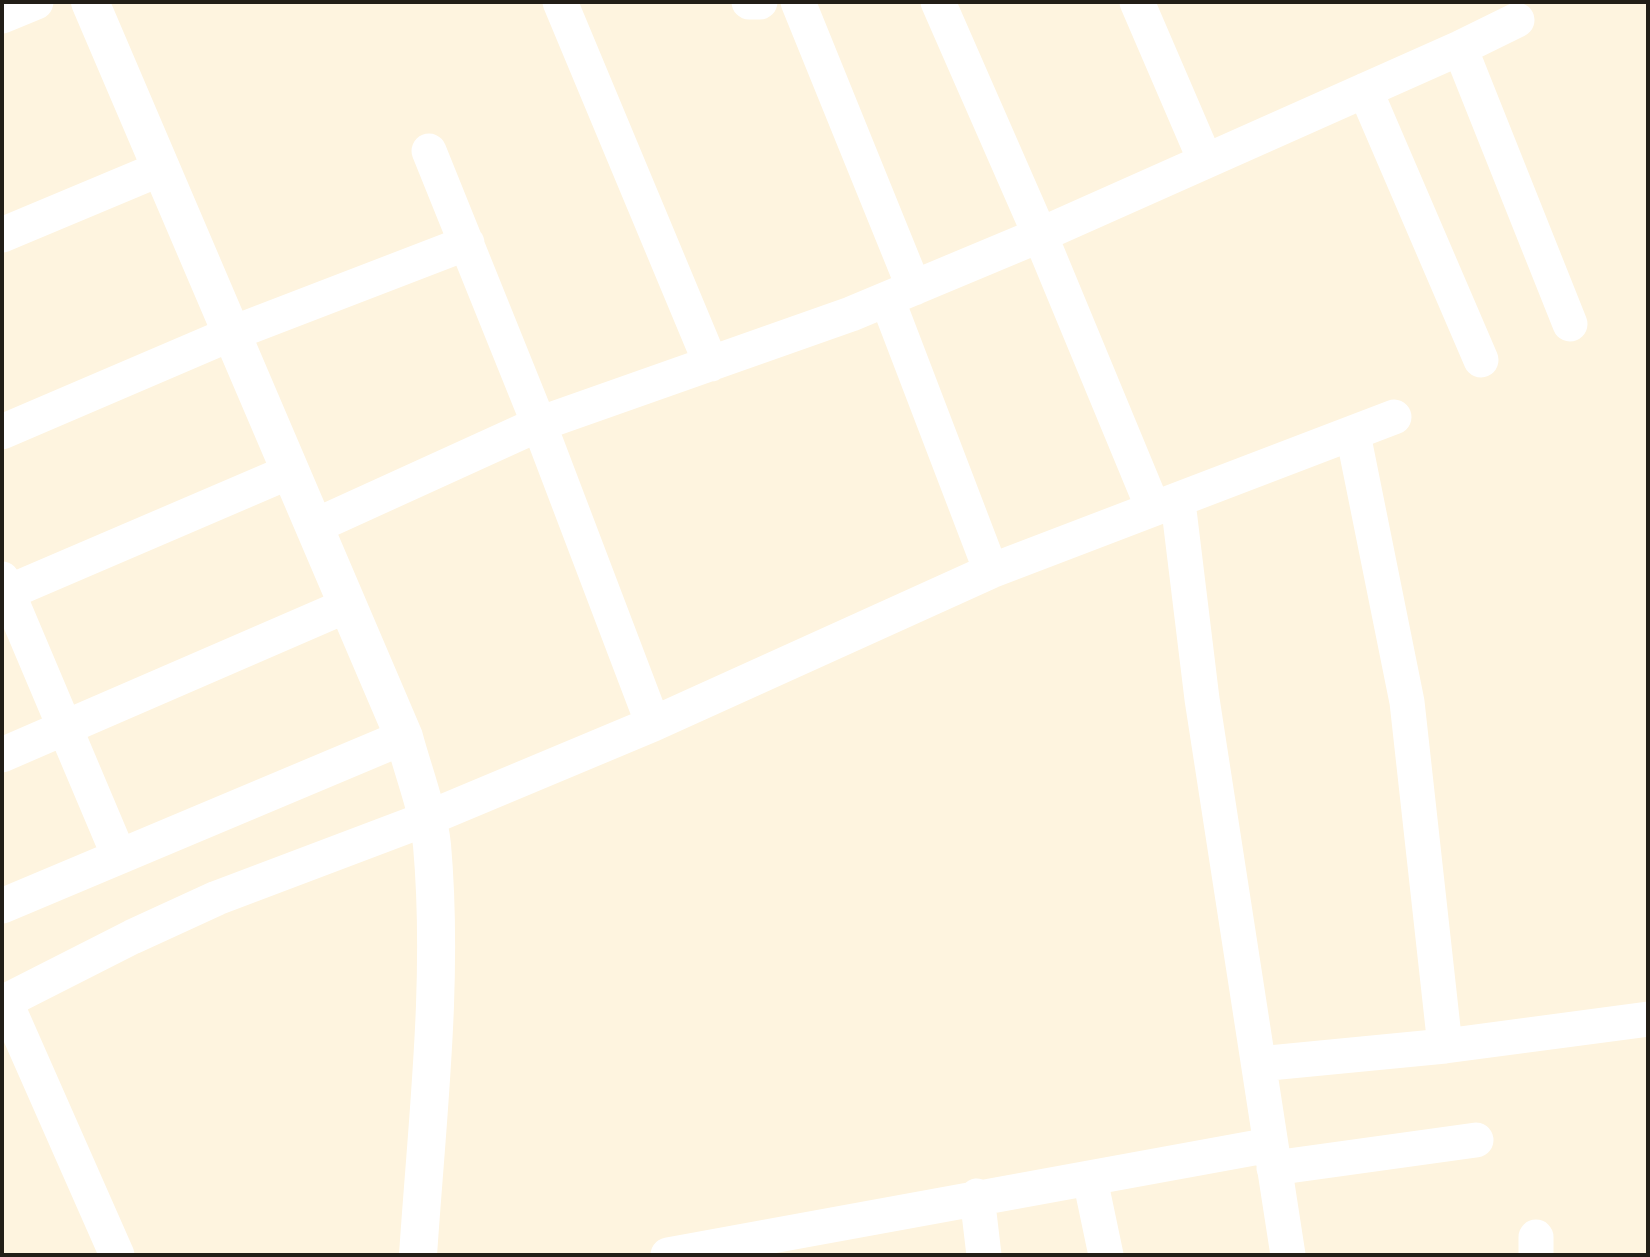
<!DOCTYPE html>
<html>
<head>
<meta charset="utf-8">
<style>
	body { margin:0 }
	#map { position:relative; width:1650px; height:1257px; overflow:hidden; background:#fef4df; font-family:Lora,serif }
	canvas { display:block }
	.frame { position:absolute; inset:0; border:4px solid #221e17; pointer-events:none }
</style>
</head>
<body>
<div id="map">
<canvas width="1650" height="1257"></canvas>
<div class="frame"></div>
</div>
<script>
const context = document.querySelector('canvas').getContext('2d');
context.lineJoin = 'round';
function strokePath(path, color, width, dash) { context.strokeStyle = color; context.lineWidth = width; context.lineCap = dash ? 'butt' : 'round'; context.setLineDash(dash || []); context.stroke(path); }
strokePath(new Path2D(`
	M560,2l151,362
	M749,2h11
	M798,2l116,286
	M938,2l102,233 113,273
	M1137,2l68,158
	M2,16l34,-14
	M1460,48l110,276
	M1365,90l116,270
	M429,151l110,273 114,300
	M2,235l160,-67
	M887,299l104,272
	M2,432l231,-99 234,-90
	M1353,434l54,268 38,344
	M1178,502l24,197 86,556
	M315,526l224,-102 312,-110 189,-79 420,-187 57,-28
	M2,579l117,277
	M2,595l289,-124
	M2,755l346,-150
	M2,906l402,-169
	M5,1001l112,254
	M2,1003l130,-66 85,-39 209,-79 227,-95 338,-153 403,-154
	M1259,1064l186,-18 203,-27
	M1274,1168l202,-28
	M1090,1179l16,76
	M977,1196l7,59
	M668,1255l602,-110
	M1536,1255v-18`), '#fff', 35);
strokePath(new Path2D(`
	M90,2l314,735c9,34 24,72 28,108 12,136 -5,275 -14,410`), '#fff', 38);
</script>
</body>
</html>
